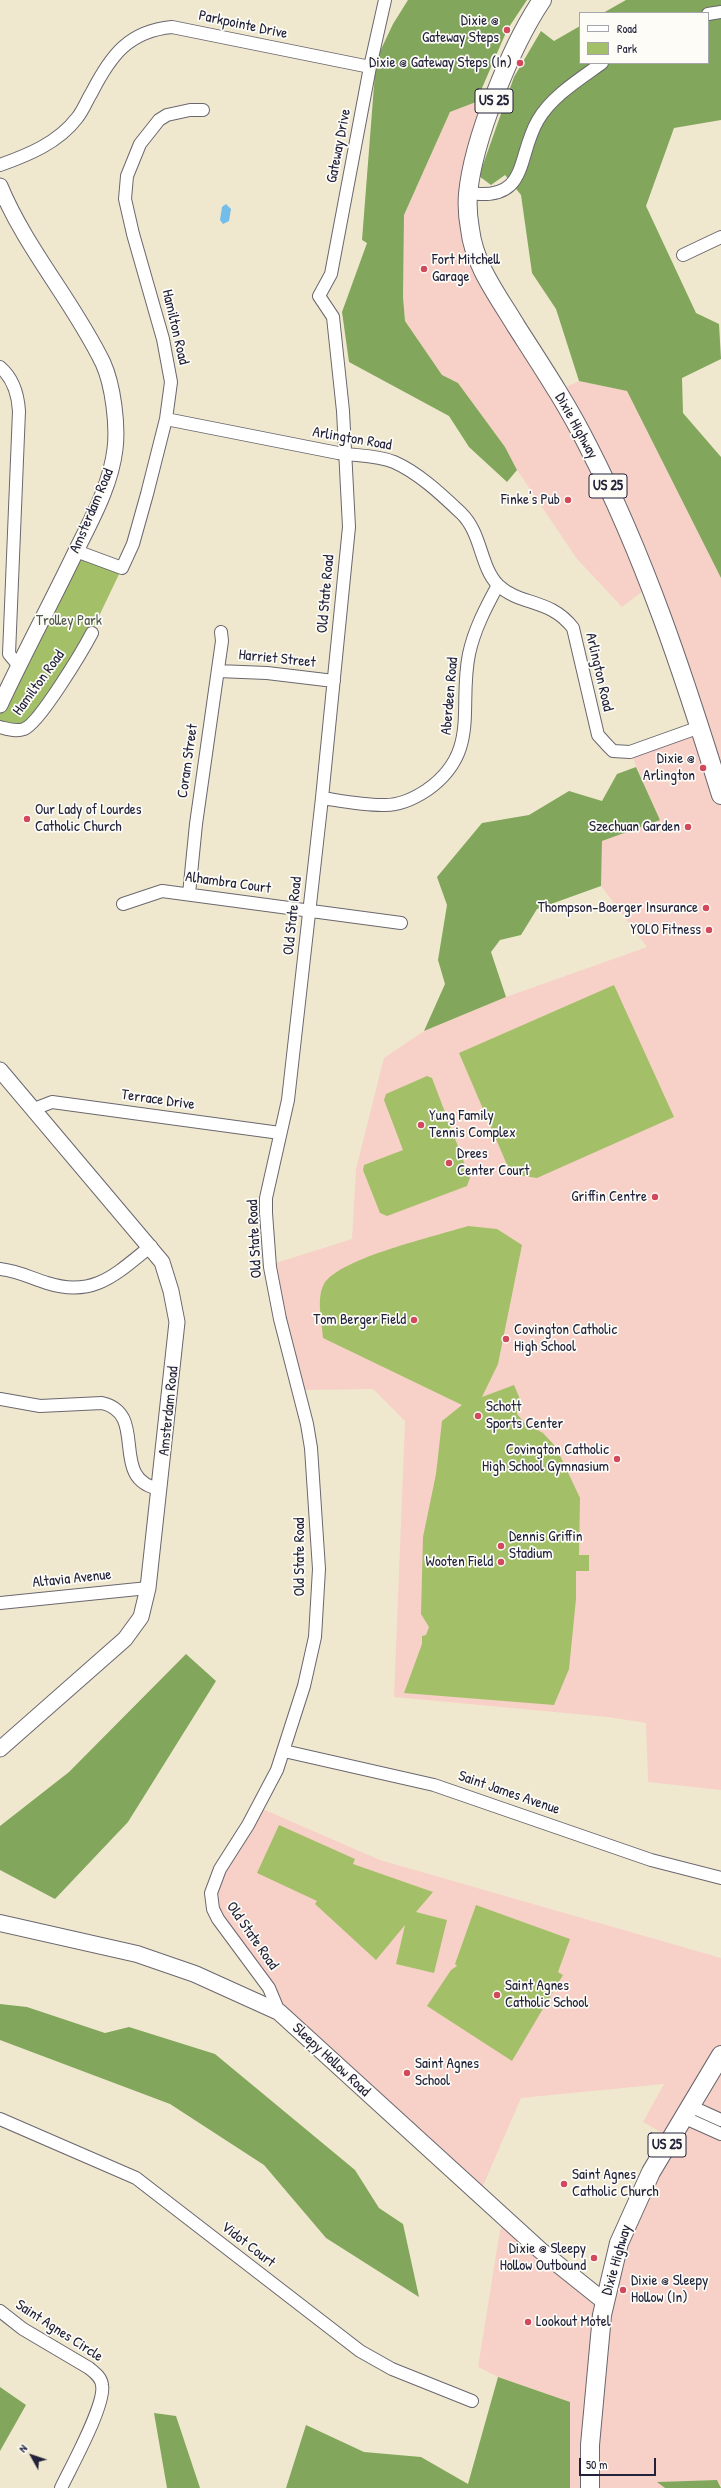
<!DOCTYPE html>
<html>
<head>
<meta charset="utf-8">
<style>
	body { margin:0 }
	#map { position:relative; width:721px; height:2488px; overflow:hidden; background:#f0e8ce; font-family:"Patrick Hand",sans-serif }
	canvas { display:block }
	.legend { position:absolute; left:579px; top:12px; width:130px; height:52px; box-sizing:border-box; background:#fdfcf7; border:1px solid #a5a5ac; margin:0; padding:5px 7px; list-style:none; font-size:12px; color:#22223b }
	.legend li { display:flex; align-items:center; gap:8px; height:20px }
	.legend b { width:20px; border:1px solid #a5a5ac }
	.north { position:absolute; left:12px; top:2436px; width:40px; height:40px; -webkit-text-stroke:3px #fdfcf7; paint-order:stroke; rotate:310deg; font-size:11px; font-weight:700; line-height:16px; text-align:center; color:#22223b }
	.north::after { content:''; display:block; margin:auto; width:14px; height:18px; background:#22223b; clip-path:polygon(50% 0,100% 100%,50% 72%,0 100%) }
	.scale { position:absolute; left:579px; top:2458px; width:77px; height:18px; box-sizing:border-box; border:2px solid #22223b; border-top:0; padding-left:5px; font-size:12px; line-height:14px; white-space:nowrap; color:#22223b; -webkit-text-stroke:3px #fdfcf7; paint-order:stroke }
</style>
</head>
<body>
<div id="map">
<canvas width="721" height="2488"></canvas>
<ul class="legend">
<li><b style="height:5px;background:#fff"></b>Road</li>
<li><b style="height:11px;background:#a3c068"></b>Park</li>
</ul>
<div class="north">N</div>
<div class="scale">50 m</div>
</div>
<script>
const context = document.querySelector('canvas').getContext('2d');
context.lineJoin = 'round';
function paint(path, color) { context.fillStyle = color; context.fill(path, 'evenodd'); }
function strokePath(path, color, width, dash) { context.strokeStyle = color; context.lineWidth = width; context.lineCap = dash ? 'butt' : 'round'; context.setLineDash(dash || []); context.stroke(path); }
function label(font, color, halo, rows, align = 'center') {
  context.font = font + ' "Patrick Hand",sans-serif'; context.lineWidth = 3.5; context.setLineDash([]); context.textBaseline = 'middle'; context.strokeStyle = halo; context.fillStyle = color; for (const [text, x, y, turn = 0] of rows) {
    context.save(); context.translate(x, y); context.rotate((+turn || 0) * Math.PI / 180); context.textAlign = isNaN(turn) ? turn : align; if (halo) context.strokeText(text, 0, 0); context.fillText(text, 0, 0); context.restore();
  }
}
paint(new Path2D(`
	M494,101l-24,130 87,160 22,-10 48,10 94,187v1212l-73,-8 -2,-59 -38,-6 -214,-20 11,-276 -32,-32 -69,1 -18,-72 -10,-55 76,-24 4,-70 28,-111 40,-27 82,-34 141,-50 -46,-61 1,-45 58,-21 -30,-68 69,-25 -48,-142 -29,22 -45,-48 -60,-89 -12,-23 -47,-64 -16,-8 -37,-54 -2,-24 1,-82 46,-103 26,-10z
	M258,1807l122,53 341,98v527l-4,-5 -59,2 7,6h-95v-86l-72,-25 -20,-10 22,-137 8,-9 96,80 67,-163 -28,-16 21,-38 -143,14 -42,97 -183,-168 -78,-108 -4,-36z`), '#f7d1c7');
paint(new Path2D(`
	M76,551l46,17 -33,69 -56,87 -33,3v-22z
	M614,985l60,132 -137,61 -26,-4 -52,-121z
	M427,1076l5,2 38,100 -3,8 -80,30 -7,-3 -17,-43 1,-5 39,-15 -19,-50 2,-6z
	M468,1226l29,3 25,16 -24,119 -16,33 32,-12 6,14 -3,15 8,9 18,10 13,14 24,51 -1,57h10v16h-13v28l-7,70 -15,36 -150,-12 18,-49v-8l4,-1 3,-8 -8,-13 2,-77 13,-63 6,-53 20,-16 -139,-67c-1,-16 -7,-40 1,-54 15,-26 113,-48 144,-58z
	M279,1825l76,34 -2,5 80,28 -17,20 31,8 -13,53 -38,-9 9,-39 -29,35 -61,-56 2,-3 -60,-28z
	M476,1905l94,34 -12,33 5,3 -51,86 -85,-55 24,-36 6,-4 -2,-2z`), '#a3c068');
paint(new Path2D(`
	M408,0h119l-20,30 -31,72 -26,10 -46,103 -1,82 2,24 37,54 16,8 47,64 12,23 -10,12 -38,-35 -20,-31 -100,-54 -7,-50 25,-69 -5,-3 14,-180 17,-36z
	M626,0h95v120l-47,8 -28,78 50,107 23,11 2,35 -39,19 1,35 38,44v121l-94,-187 -48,-10 -23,-72 -24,-36 -11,-78 -16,-20 -14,10 -12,-9 35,-99 27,-46 13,10 26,-15v37h128v-50h-105z
	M636,767l24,53 -58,21 -1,45 -64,23 -16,26 -21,5 -9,12 15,45 -82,34 21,-47 -7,-24 9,-55 -10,-28 45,-54 47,-8 40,-24 33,10 15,-27z
	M186,1654l30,27 -88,141 -73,77 -55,-29v-44l69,-54z
	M0,2004l27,3 78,26 24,-6 86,27 140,116 24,38 24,16 16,73 -93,-59 -62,-73 -94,-61 -170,-64z
	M498,2377l72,25v86h-284l20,-63 58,27 57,5 47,27z
	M0,2387l26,18 -26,46z
	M154,2413l22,3 24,72h-33z
	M717,2480l4,8h-56l-8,-6z`), '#82a65c');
paint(new Path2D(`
	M226,204l5,5 -2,12 -6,3 -3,-4 2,-13z`), '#73bdeb');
const minor = new Path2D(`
	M708,14l13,-2
	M0,165c28,-10 58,-22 77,-47 6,-7 10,-18 15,-26 19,-37 37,-61 80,-65l198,40
	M468,193c62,9 48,-36 70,-73 14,-24 42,-41 64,-57
	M683,255l38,-18
	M0,367c13,11 18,28 19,44l-10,243 10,12
	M166,419c58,11 115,23 172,34 19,3 39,2 56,9 25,11 48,33 67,51 21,20 19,54 37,72 22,21 52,13 75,43l25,107 10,11 5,5 17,1 70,-25
	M76,551l46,17 11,-24 14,-50 19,-75 5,-37 -8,-43 -30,-105 -8,-35 2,-23 13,-32 19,-24 8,-5 23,-5h13
	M218,671l49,2 67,8
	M0,727c8,2 16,5 24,2 15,-5 59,-79 68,-96
	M322,798c20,3 40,7 60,7 16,1 33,-7 45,-15 54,-38 31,-83 42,-136 5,-24 17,-47 29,-69
	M189,894l7,-70 26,-183 -1,-9
	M123,904l39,-13 239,32
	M34,1109l18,-7 228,31
	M0,1269c18,2 31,9 47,14 47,15 69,-9 104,-37
	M0,1399l40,7 62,-3c48,11 5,77 58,86
	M0,1603l148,-15
	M284,1751l150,34 217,75 70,18
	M279,2012l-10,-24 -51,-69 -5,-10 -2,-16 9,-24 28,-44 29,-55 27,-84 11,-49 4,-68 -8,-121 -4,-24 -27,-105 -10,-52 -4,-54v-15l22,-98 34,-302 27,-271 -6,-116 -10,-94 -14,-21 12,-22 39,-207 15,-67
	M690,2106l31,14
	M683,2117l38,17
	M0,2119l136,59 224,173 32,18 80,32
	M0,2311l23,18 66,39c6,5 12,9 13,17 4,19 -31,82 -41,103`);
const tertiary = new Path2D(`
	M0,186c26,63 73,115 103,177 10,22 15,62 12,86 -4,34 -21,66 -36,96 -25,53 -54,106 -79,160
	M0,1070l162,192 9,29 6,31 -29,266 -7,29 -16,22 -125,110`);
const secondary = new Path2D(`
	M0,1923l137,31 58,20 84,38 261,238 65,52`);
const primary = new Path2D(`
	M542,0c-31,46 -69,140 -74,194 -1,12 0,24 2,35 4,36 28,67 46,97 25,39 51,78 72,120 57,111 96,230 133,349
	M590,2488v-43l12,-130 17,-72 32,-71 70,-117`);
strokePath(minor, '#6a676e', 14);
strokePath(tertiary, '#6a676e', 17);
strokePath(secondary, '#6a676e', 18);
strokePath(primary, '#6a676e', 20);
strokePath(minor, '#fff', 12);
strokePath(tertiary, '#fff', 15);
strokePath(secondary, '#fff', 16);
strokePath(primary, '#fff', 18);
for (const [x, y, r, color] of [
	[507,30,4,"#d1495b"],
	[520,63,4,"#d1495b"],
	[424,269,4,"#d1495b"],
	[568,500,4,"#d1495b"],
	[703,768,4,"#d1495b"],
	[27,819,4,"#d1495b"],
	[688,827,4,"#d1495b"],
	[706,908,4,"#d1495b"],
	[709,930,4,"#d1495b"],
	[421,1125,4,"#d1495b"],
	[449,1163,4,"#d1495b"],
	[655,1197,4,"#d1495b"],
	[414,1320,4,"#d1495b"],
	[506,1339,4,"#d1495b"],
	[478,1416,4,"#d1495b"],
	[617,1459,4,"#d1495b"],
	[501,1546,4,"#d1495b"],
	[501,1562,4,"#d1495b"],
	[497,1995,4,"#d1495b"],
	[407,2073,4,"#d1495b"],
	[564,2184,4,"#d1495b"],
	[594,2258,4,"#d1495b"],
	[623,2290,4,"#d1495b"],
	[528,2322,4,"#d1495b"]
]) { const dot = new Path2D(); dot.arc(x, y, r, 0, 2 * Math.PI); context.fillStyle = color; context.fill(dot); strokePath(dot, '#fdfcf7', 1.5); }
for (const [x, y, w] of [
	[494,101,38],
	[608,486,38],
	[667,2145,38]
]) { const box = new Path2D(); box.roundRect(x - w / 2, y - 12, w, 24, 3); context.fillStyle = '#fdfcf7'; context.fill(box); strokePath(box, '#22223b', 1); }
label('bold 14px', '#22223b', null, [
	["US 25",494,101],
	["US 25",608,486],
	["US 25",667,2145]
]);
label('15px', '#22223b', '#fdfcf7', [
	["Dixie @",499,21],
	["Gateway Steps",499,38],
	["Dixie @ Gateway Steps (In)",512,63],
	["Fort Mitchell",432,260,"left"],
	["Garage",432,277,"left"],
	["Finke's Pub",560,500],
	["Dixie @",695,759],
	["Arlington",695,776],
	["Our Lady of Lourdes",35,810,"left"],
	["Catholic Church",35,827,"left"],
	["Szechuan Garden",680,827],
	["Thompson-Boerger Insurance",698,908],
	["YOLO Fitness",701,930],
	["Yung Family",429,1116,"left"],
	["Tennis Complex",429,1133,"left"],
	["Drees",457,1154,"left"],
	["Center Court",457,1171,"left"],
	["Griffin Centre",647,1197],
	["Tom Berger Field",406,1320],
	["Covington Catholic",514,1330,"left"],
	["High School",514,1347,"left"],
	["Schott",486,1407,"left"],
	["Sports Center",486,1424,"left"],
	["Covington Catholic",609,1450],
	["High School Gymnasium",609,1467],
	["Dennis Griffin",509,1537,"left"],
	["Stadium",509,1554,"left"],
	["Wooten Field",493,1562],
	["Saint Agnes",505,1986,"left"],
	["Catholic School",505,2003,"left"],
	["Saint Agnes",415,2064,"left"],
	["School",415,2081,"left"],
	["Saint Agnes",572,2175,"left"],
	["Catholic Church",572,2192,"left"],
	["Dixie @ Sleepy",586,2249],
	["Hollow Outbound",586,2266],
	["Dixie @ Sleepy",631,2281,"left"],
	["Hollow (In)",631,2298,"left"],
	["Lookout Motel",536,2322,"left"]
], 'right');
label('15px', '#22223b', '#fdfcf7', [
	["Parkpointe Drive",243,25,12],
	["Gateway Drive",339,146,-79],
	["Hamilton Road",175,327,77],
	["Dixie Highway",576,426,61],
	["Arlington Road",352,439,10],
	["Amsterdam Road",92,511,-67],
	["Old State Road",326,594,-85],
	["Harriet Street",277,659,6],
	["Arlington Road",599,672,77],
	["Hamilton Road",39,683,-54],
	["Aberdeen Road",450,696,-85],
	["Coram Street",188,761,-82],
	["Alhambra Court",228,883,8],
	["Old State Road",293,916,-84],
	["Terrace Drive",158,1100,8],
	["Old State Road",255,1239,-93],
	["Amsterdam Road",169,1411,-84],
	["Old State Road",300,1557,-90],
	["Altavia Avenue",72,1579,-6],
	["Saint James Avenue",509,1793,19],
	["Old State Road",252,1936,55],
	["Sleepy Hollow Road",331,2060,43],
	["Vidot Court",248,2245,38],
	["Dixie Highway",617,2260,-74],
	["Saint Agnes Circle",59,2331,33]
]);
label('15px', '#4f594b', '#fdfcf7', [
	["Trolley Park",69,621]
]);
</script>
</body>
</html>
